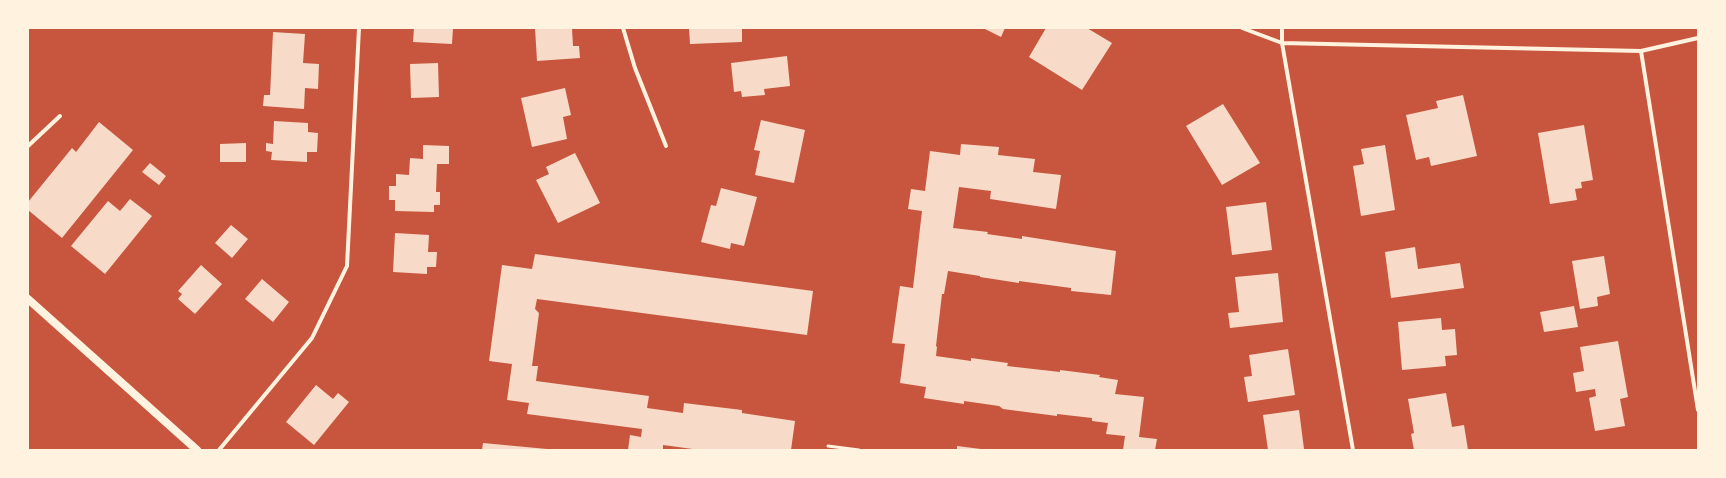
<!DOCTYPE html>
<html>
<head>
<meta charset="utf-8">
<style>
	body { margin:0 }
	#map { position:relative; width:1726px; height:478px; overflow:hidden; background:#c8553d; font-family:"Work Sans",sans-serif }
	canvas { display:block }
	.frame { position:absolute; inset:0; border:29px solid #fff3e0; pointer-events:none }
</style>
</head>
<body>
<div id="map">
<canvas width="1726" height="478"></canvas>
<div class="frame"></div>
</div>
<script>
const context = document.querySelector('canvas').getContext('2d');
context.lineJoin = 'round';
function paint(path, color) { context.fillStyle = color; context.fill(path, 'evenodd'); }
function strokePath(path, color, width, dash) { context.strokeStyle = color; context.lineWidth = width; context.lineCap = dash ? 'butt' : 'round'; context.setLineDash(dash || []); context.stroke(path); }
paint(new Path2D(`
	M414,28h39l-1,16 -39,-2z
	M535,28h37l1,18h6l1,12 -43,3z
	M689,28h53v14l-52,2z
	M983,28h22l-4,9z
	M1046,28h41l25,15 -30,47 -53,-33z
	M273,32l32,2 -2,29 16,1 -1,25 -13,-1 -1,21 -41,-3 1,-11h6z
	M787,56l3,30 -26,3 1,6 -23,2 -1,-6 -7,1 -3,-29z
	M438,63l1,34 -28,1 -1,-34z
	M565,88l6,27 -8,2 4,22 -35,8 -11,-49z
	M1463,95l14,61 -46,10 -2,-9 -13,3 -10,-45 32,-7 -2,-7z
	M1223,104l37,59 -38,22 -36,-59z
	M761,120l44,10 -11,53 -39,-8 5,-24 -6,-1z
	M274,121l34,2v9l10,1 -1,19h-10v10l-36,-2 1,-8 -6,-1v-8l7,1z
	M99,122l34,28 -71,88 -34,-28v-8l44,-54 4,4z
	M1584,125l9,55 -12,2 1,6 -7,1 2,11 -27,4 -12,-71z
	M246,143v19h-26v-18z
	M961,144l38,3 -1,8 37,4 -2,13 28,3 -5,34 -66,-10 1,-8 -32,-4 -6,41 35,4 -1,2 35,5v-3l94,15 -5,44 -40,-4v-3l-52,-7v2l-39,-6v-1l-32,-5 -4,23h-2l-6,52 1,1 -1,9 35,5v-3l37,5 -1,3 53,6v-2l40,5 -1,2 19,3 -3,14 29,3 -5,40 18,2 -2,11h-32l2,-14 -19,-2 2,-11 -16,-2v-3l-35,-4v2l-54,-7 -4,-3 -35,-5v3l-40,-6 2,-11 -26,-4 5,-39 -13,-1 8,-57 13,2 9,-77 -14,-2 3,-20 14,2 5,-40 30,4z
	M423,145l26,1v18h-12l-1,28h4v13h-6v7l-39,-1v-11h-6v-14h7v-12l13,1 1,-17 13,1z
	M1385,145l10,65 -34,6 -8,-50 11,-2 -3,-15z
	M575,153l25,50 -42,20 -22,-43 13,-6 -3,-7z
	M150,163l16,13 -7,9 -17,-13z
	M721,188l36,9 -13,49 -13,-3 -1,6 -29,-7 10,-37 5,1z
	M130,199l22,17 -47,58 -34,-28 37,-45 12,10z
	M1266,202l6,48 -40,5 -6,-48z
	M231,225l17,14 -16,19 -17,-15z
	M395,233l34,2 -1,17h9l-1,15h-9v7l-34,-2z
	M1415,247l3,22 42,-6 4,25 -73,10 -6,-46z
	M535,254l278,37 -6,44 -270,-36 -2,10 4,4 -7,53h6l-2,15 113,15 -2,12 36,5 1,-10 58,7v3l53,8 -4,29h-91l-37,-5v5h-35l2,-15 11,2 1,-8 -115,-15 2,-11 -22,-3 5,-36 -23,-3 13,-96 30,4z
	M1604,256l6,38 -13,3 1,9 -18,3 -8,-48z
	M201,265l21,19 -27,30 -17,-15 4,-5 -4,-3z
	M1278,273l5,49 -53,6 -2,-15 11,-1 -4,-35z
	M262,279l27,23 -16,20 -28,-23z
	M1574,306l4,21 -34,5 -4,-20z
	M1441,318l1,12 13,-1 2,26 -12,1 1,10 -44,4 -4,-48z
	M1618,341l10,56 -8,2 5,27 -30,5 -6,-33 7,-2 -1,-7 -19,3 -3,-19 11,-2 -4,-24z
	M1288,349l7,46 -47,7 -4,-25 8,-1 -3,-21z
	M316,385l17,14 5,-6 11,9 -35,43 -28,-23z
	M1446,393l6,34 12,-2 4,25h-54l-3,-16 3,-1 -6,-34z
	M1299,410l5,39 -36,1 -5,-35z
	M483,443l64,6v1h-65z
	M957,446l24,3v1h-24z`), '#f7dbc8');
strokePath(new Path2D(`
	M828,446l31,4`), '#fff3e0', 3);
strokePath(new Path2D(`
	M623,28l12,40 31,78
	M1242,28l40,15 359,8 57,-13
	M1282,28v15l71,407
	M1641,51l57,359
	M28,146l32,-30
	M219,450l93,-112 35,-72 12,-238`), '#fff3e0', 4);
strokePath(new Path2D(`
	M28,299l169,151`), '#fff3e0', 8);
</script>
</body>
</html>
